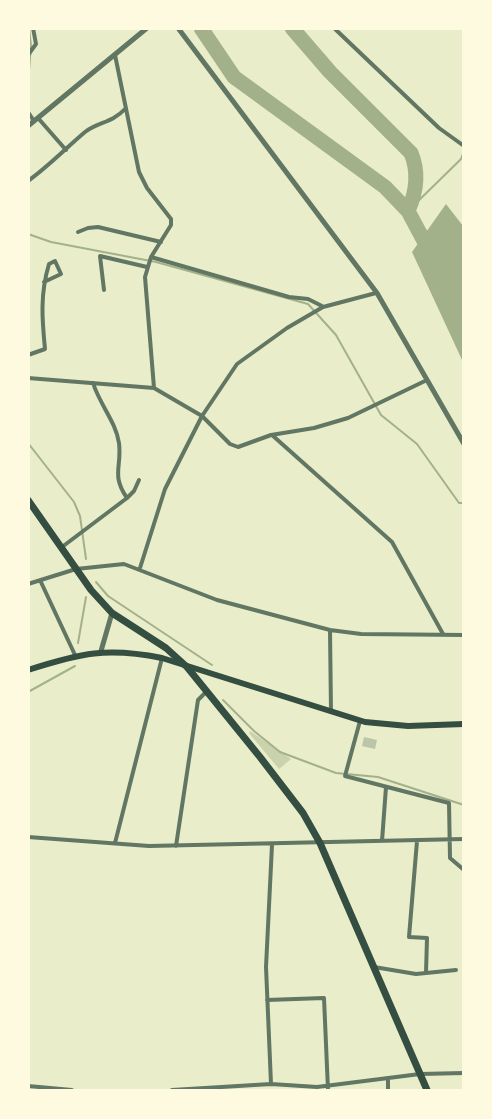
<!DOCTYPE html>
<html>
<head>
<meta charset="utf-8">
<style>
	body { margin:0 }
	#map { position:relative; width:492px; height:1119px; overflow:hidden; background:#e9edc9; font-family:"Alegreya Sans",sans-serif }
	canvas { display:block }
	.frame { position:absolute; inset:0; border:30px solid #fefae0; pointer-events:none }
</style>
</head>
<body>
<div id="map">
<canvas width="492" height="1119"></canvas>
<div class="frame"></div>
</div>
<script>
const context = document.querySelector('canvas').getContext('2d');
context.lineJoin = 'round';
function paint(path, color) { context.fillStyle = color; context.fill(path, 'evenodd'); }
function strokePath(path, color, width, dash) { context.strokeStyle = color; context.lineWidth = width; context.lineCap = dash ? 'butt' : 'round'; context.setLineDash(dash || []); context.stroke(path); }
paint(new Path2D(`
	M250,731l41,28 -12,10 -30,-36z`), '#cad2ad');
paint(new Path2D(`
	M446,204l17,22v136l-51,-110z`), '#a3b18a');
strokePath(new Path2D(`
	M28,82l3,-36 -2,-18
	M408,211l53,-52 3,-8
	M28,234l23,8 105,20 152,42 28,31 45,80 36,29 42,59h5
	M28,443l46,59 6,14 6,43
	M96,582l12,14 104,69
	M78,643l8,-46
	M28,692l47,-26
	M223,700l31,31 26,21 56,21 42,4 86,28`), '#a3b18a', 2);
strokePath(new Path2D(`
	M201,28l33,49 151,110 23,24 23,43
	M292,28l38,44 81,81c8,19 5,40 -3,58`), '#a3b18a', 15);
paint(new Path2D(`
	M364,737l13,3 -2,9 -13,-3z`), '#bcc5a7');
strokePath(new Path2D(`
	M334,28l105,100 25,18
	M28,55l8,-11 -3,-16
	M115,55l24,117 8,16 24,31v6l-20,32 -6,20 9,111
	M28,112l6,9
	M38,118l28,32
	M28,181c21,-15 38,-33 57,-49 13,-10 27,-9 40,-23
	M78,232l10,-4 10,-1 63,15
	M151,257l138,40 19,2 14,7
	M104,290l-4,-34 47,11
	M28,355l17,-6c-3,-30 -5,-55 4,-85l6,-3 6,13 -17,8
	M28,378l126,10 48,28 28,28 8,3 33,-12 43,-7 34,-10 79,-38
	M93,383c7,22 23,39 26,60 3,24 -8,32 8,55
	M272,435l120,107 51,92
	M62,547l65,-49 7,-7 5,-11
	M140,568l25,-79 37,-73 35,-52 50,-36 36,-21 53,-14
	M40,580l35,75
	M28,584l48,-15 48,-5 93,36 113,30 31,4 103,1
	M330,630l1,82
	M360,721l-15,55 104,27 1,55 14,12
	M28,837l121,9 315,-7
	M382,841l4,-54
	M115,843l47,-185
	M176,846l22,-146 8,-8
	M374,967l42,7 10,-1 1,-35 -18,-1 8,-96
	M426,973l30,-3
	M267,1000l57,-2 4,92
	M271,1084l-5,-117 6,-122
	M28,1086l44,4
	M172,1090l99,-6 46,3 103,-13 44,-1
	M388,1090v-12`), '#617663', 4);
strokePath(new Path2D(`
	M178,28l199,265 87,151
	M28,126l119,-98
	M101,651l11,-38`), '#617663', 5);
strokePath(new Path2D(`
	M28,670c53,-17 79,-23 134,-12l203,64 43,4 56,-2`), '#344e41', 6);
strokePath(new Path2D(`
	M28,500l63,90 21,23 54,35 21,19 73,90 43,56 17,30 107,247`), '#344e41', 7);
</script>
</body>
</html>
